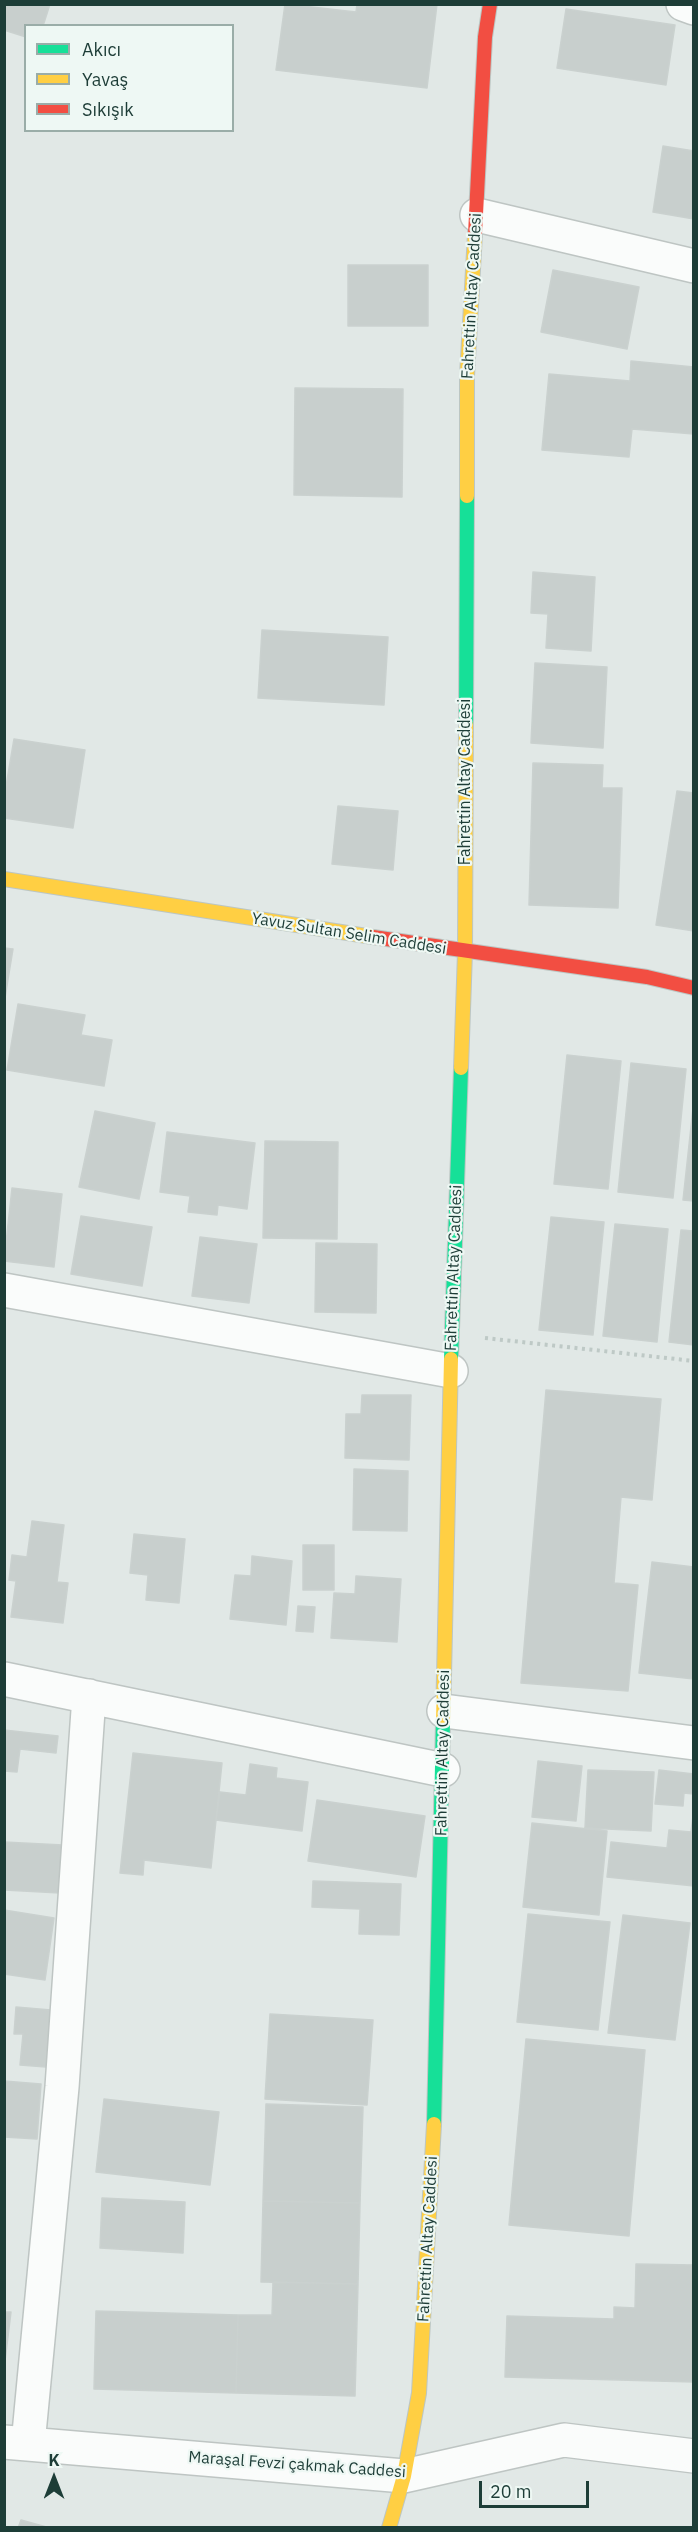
<!DOCTYPE html>
<html>
<head>
<meta charset="utf-8">
<style>
	body { margin:0 }
	#map { position:relative; width:698px; height:2532px; overflow:hidden; background:#e1e8e6; font-family:"IBM Plex Sans",sans-serif }
	canvas { display:block }
	.frame { position:absolute; inset:0; border:6px solid #1d3d37; pointer-events:none }
	.legend { position:absolute; left:24px; top:24px; width:210px; height:108px; box-sizing:border-box; background:#eef8f4; border:2px solid #9aada8; margin:0; padding:8px 10px; list-style:none; font-size:18px; color:#1d3d37 }
	.legend li { display:flex; align-items:center; gap:12px; height:30px }
	.legend b { width:30px; border:2px solid #9aada8 }
	.north { position:absolute; left:24px; top:2448px; width:60px; height:60px; -webkit-text-stroke:4px #eef8f4; paint-order:stroke; rotate:0deg; font-size:16px; font-weight:700; line-height:24px; text-align:center; color:#1d3d37 }
	.north::after { content:''; display:block; margin:auto; width:21px; height:27px; background:#1d3d37; clip-path:polygon(50% 0,100% 100%,50% 72%,0 100%) }
	.scale { position:absolute; left:479px; top:2481px; width:110px; height:27px; box-sizing:border-box; border:3px solid #1d3d37; border-top:0; padding-left:8px; font-size:18px; line-height:21px; white-space:nowrap; color:#1d3d37; -webkit-text-stroke:4px #eef8f4; paint-order:stroke }
</style>
</head>
<body>
<div id="map">
<canvas width="698" height="2532"></canvas>
<div class="frame"></div>
<ul class="legend">
<li><b style="height:8px;background:#16e098"></b>Akıcı</li>
<li><b style="height:8px;background:#ffcf43"></b>Yavaş</li>
<li><b style="height:8px;background:#f24e42"></b>Sıkışık</li>
</ul>
<div class="north">K</div>
<div class="scale">20 m</div>
</div>
<script>
const context = document.querySelector('canvas').getContext('2d');
context.lineJoin = 'round';
function paint(path, color) { context.fillStyle = color; context.fill(path, 'evenodd'); }
function strokePath(path, color, width, dash) { context.strokeStyle = color; context.lineWidth = width; context.lineCap = dash ? 'butt' : 'round'; context.setLineDash(dash || []); context.stroke(path); }
function label(font, color, halo, rows, align = 'center') {
  context.font = font + ' "IBM Plex Sans",sans-serif'; context.lineWidth = 4.5; context.setLineDash([]); context.textBaseline = 'middle'; context.strokeStyle = halo; context.fillStyle = color; for (const [text, x, y, turn = 0] of rows) {
    context.save(); context.translate(x, y); context.rotate((+turn || 0) * Math.PI / 180); context.textAlign = isNaN(turn) ? turn : align; if (halo) context.strokeText(text, 0, 0); context.fillText(text, 0, 0); context.restore();
  }
}
const building = new Path2D(`
	M4,4h46l-7,22h-17v11l-22,-7z
	M285,4l71,8 1,-8h80l-10,84 -151,-18z
	M566,9l109,16 -9,60 -109,-17z
	M663,146l31,5v68l-41,-7z
	M348,265h80v61h-80z
	M553,270l86,17 -12,62 -86,-17z
	M631,361l63,6v67l-62,-5 -3,28 -87,-7 7,-76 81,7z
	M295,388l108,1 -1,108 -108,-2z
	M533,572l62,5 -4,74 -45,-3 2,-34 -17,-1z
	M262,630l126,7 -4,68 -126,-7z
	M535,663l72,4 -4,81 -72,-5z
	M14,739l71,11 -12,78 -69,-10v-20z
	M533,763l70,2 -1,23h20l-4,120 -89,-3z
	M677,791l17,2v138l-38,-6z
	M338,806l60,5 -5,59 -61,-6z
	M4,948l9,1 -9,55z
	M18,1004l67,11 -4,20 31,5 -8,46 -97,-16z
	M567,1055l54,6 -13,128 -54,-5z
	M631,1063l55,6 -13,129 -55,-6z
	M694,1099v102l-11,-1z
	M95,1111l60,12 -16,76 -60,-12z
	M167,1132l88,11 -8,66 -29,-4 -1,10 -29,-3 2,-16 -30,-4z
	M265,1141l73,1 -1,97 -74,-1z
	M12,1188l50,6 -8,73 -50,-6z
	M81,1216l71,11 -10,59 -71,-12z
	M551,1217l53,5 -11,113 -54,-5z
	M615,1224l53,5 -11,113 -54,-6z
	M681,1230l13,1v114l-25,-3z
	M200,1237l57,7 -8,59 -57,-7z
	M316,1243l61,1 -1,69 -61,-1z
	M546,1390l115,9 -9,101 -31,-3 -7,86 24,2 -10,106 -107,-8z
	M362,1395h49l-2,65 -64,-2 1,-44h15z
	M354,1469l54,2 -1,60 -54,-1z
	M32,1521l32,4 -7,57 11,1 -5,40 -52,-6 5,-36 -7,-1 3,-25 15,2z
	M134,1534l51,5 -6,64 -33,-3 2,-25 -18,-2z
	M303,1545h31v45h-31z
	M252,1556l40,5 -6,64 -56,-6 5,-44 16,1z
	M652,1562l42,5v112l-55,-6z
	M356,1576l45,3 -4,63 -66,-4 3,-45 21,1z
	M298,1606l17,1 -2,25 -17,-1z
	M4,1730l54,6 -2,17 -36,-4 -3,23 -13,-1z
	M133,1753l89,10 -11,105 -67,-8 -1,15 -23,-2z
	M538,1761l44,5 -6,55 -44,-4z
	M250,1764l27,4 -1,10 32,4 -6,49 -86,-11 4,-28 26,3z
	M588,1770l66,2 -3,59 -66,-3z
	M659,1770l35,4v20l-10,-1 -1,13 -28,-2z
	M317,1800l108,16 -9,61 -108,-16z
	M693,1816l1,70 -87,-9 4,-35 56,6 2,-18 22,2z
	M532,1823l75,8 -8,84 -76,-8z
	M4,1842l59,3 -3,48 -56,-3z
	M313,1881l88,3 -2,51 -40,-1 1,-25 -48,-2z
	M4,1910l50,8 -9,62 -41,-6z
	M528,1914l82,8 -12,108 -81,-8z
	M623,1915l67,8 -15,117 -67,-7z
	M16,2007l35,3 -5,57 -26,-2 3,-31h-9z
	M270,2014l103,6 -6,85 -102,-6z
	M526,2039l119,11 -16,186 -120,-11z
	M4,2081l37,3 -4,55 -33,-2z
	M104,2099l115,13 -9,73 -114,-13z
	M266,2104l97,3 -3,96 -97,-2z
	M102,2198l83,4 -2,51 -83,-5z
	M263,2201l97,2 -2,81 -97,-2z
	M636,2264l58,1v117l-189,-5 2,-61 107,3v-12l21,1z
	M273,2282l85,2 -3,112 -119,-3 2,-78h34z
	M96,2311l142,4 -2,78 -142,-4z
	M4,2312h7l-7,57z
	M21,2520l29,8h-32z`);
paint(building, '#c8cfcd');
strokePath(building, '#cad1cf', 1.5);
const street = new Path2D(`
	M683,4l11,4
	M477,215l217,51
	M4,1290l447,81
	M4,1679l439,91
	M444,1711l250,32
	M4,2442l400,34 160,-36 130,16
	M28,2444l34,-357 27,-391`);
const fast = new Path2D(`
	M466,725l1,-229
	M451,1359l10,-291
	M434,2124l9,-403`);
const slow = new Path2D(`
	M467,496v-120l8,-142
	M4,879l369,58
	M461,1068l4,-116 1,-227
	M443,1721l8,-362
	M389,2528l15,-52 15,-83 15,-269`);
const jam = new Path2D(`
	M475,234l10,-197 5,-33
	M373,937l274,40 47,11`);
strokePath(street, '#bec5c3', 36);
strokePath(fast, '#bcc6c3', 16);
strokePath(slow, '#bcc6c3', 16);
strokePath(jam, '#bcc6c3', 16);
strokePath(new Path2D(`
	M485,1338l209,23`), '#bec9c6', 4, [3, 4.5]);
strokePath(street, '#fafcfb', 33);
strokePath(fast, '#16e098', 14);
strokePath(slow, '#ffcf43', 14);
strokePath(jam, '#f24e42', 14);
label('16px', '#1d3d37', '#eef8f4', [
	["Fahrettin Altay Caddesi",472,296,-87],
	["Fahrettin Altay Caddesi",465,782,-90],
	["Yavuz Sultan Selim Caddesi",349,934,9],
	["Fahrettin Altay Caddesi",454,1268,-88],
	["Fahrettin Altay Caddesi",443,1753,-89],
	["Fahrettin Altay Caddesi",428,2239,-87],
	["Maraşal Fevzi çakmak Caddesi",297,2465,4]
]);
</script>
</body>
</html>
